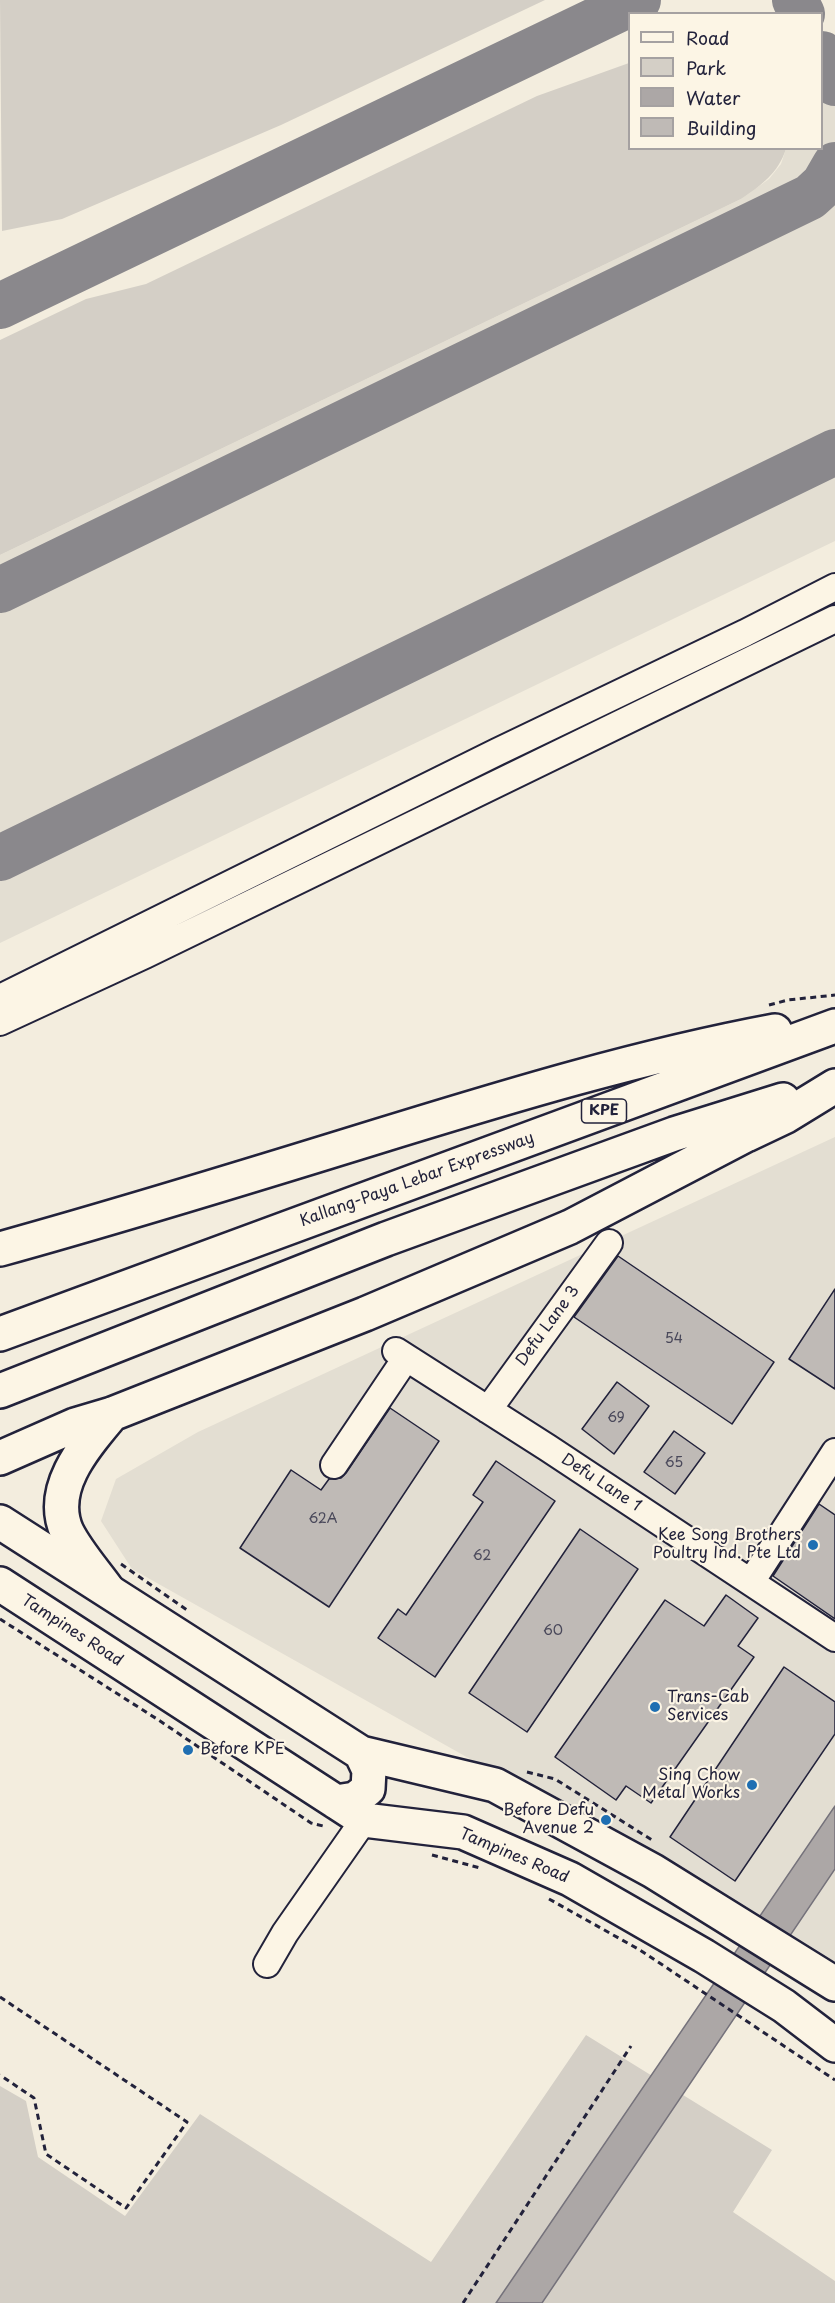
<!DOCTYPE html>
<html>
<head>
<meta charset="utf-8">
<style>
	body { margin:0 }
	#map { position:relative; width:835px; height:2303px; overflow:hidden; background:#f3edde; font-family:"Playpen Sans",sans-serif }
	canvas { display:block }
	.legend { position:absolute; left:628px; top:12px; width:195px; height:138px; box-sizing:border-box; background:#fcf5e5; border:2px solid #a5a1a1; margin:0; padding:8px 10px; list-style:none; font-size:18px; color:#22223b }
	.legend li { display:flex; align-items:center; gap:12px; height:30px }
	.legend b { width:30px; border:2px solid #a5a1a1 }
</style>
</head>
<body>
<div id="map">
<canvas width="835" height="2303"></canvas>
<ul class="legend">
<li><b style="height:8px;background:#fcf5e5"></b>Road</li>
<li><b style="height:16px;background:#d4cfc6"></b>Park</li>
<li><b style="height:16px;background:#aca7a6"></b>Water</li>
<li><b style="height:16px;background:#bfbab6"></b>Building</li>
</ul>
</div>
<script>
const context = document.querySelector('canvas').getContext('2d');
context.lineJoin = 'round';
function paint(path, color) { context.fillStyle = color; context.fill(path, 'evenodd'); }
function strokePath(path, color, width, dash) { context.strokeStyle = color; context.lineWidth = width; context.lineCap = dash ? 'butt' : 'round'; context.setLineDash(dash || []); context.stroke(path); }
function label(font, color, halo, rows, align = 'center') {
  context.font = font + ' "Playpen Sans",sans-serif'; context.lineWidth = 4.5; context.setLineDash([]); context.textBaseline = 'middle'; context.strokeStyle = halo; context.fillStyle = color; for (const [text, x, y, turn = 0] of rows) {
    context.save(); context.translate(x, y); context.rotate((+turn || 0) * Math.PI / 180); context.textAlign = isNaN(turn) ? turn : align; if (halo) context.strokeText(text, 0, 0); context.fillText(text, 0, 0); context.restore();
  }
}
paint(new Path2D(`
	M835,75v466l-835,402v-388l741,-356 28,-20 12,-15 5,-15 36,-1v-66z
	M835,1137v827l-703,-395 -31,-48 15,-42 82,-47z`), '#e3ded2');
paint(new Path2D(`
	M0,0h545l-264,125 -219,94 -60,12z
	M629,63l1,85 156,1c-8,24 -24,36 -45,50l-741,356v-215l86,-41 60,-15 391,-188z
	M586,2035l186,115 -39,62 102,69v22h-835v-217l26,15 12,56 87,59 75,-102 231,148z`), '#d4cfc6');
const water = new Path2D(`
	M835,1806v63l-293,434h-46z`);
paint(water, '#aca7a6');
strokePath(water, '#75727b', 1.5);
strokePath(new Path2D(`
	M795,0l7,14
	M822,54l13,29
	M0,306l638,-306
	M0,590l810,-393 14,-13 11,-19
	M0,858l835,-406`), '#8a888c', 46);
const building = new Path2D(`
	M618,1256l156,106 -42,62 -158,-107z
	M835,1289v100l-46,-30z
	M617,1382l32,24 -35,48 -32,-25z
	M390,1408l49,33 -110,166 -89,-59 51,-78 30,20 8,-11 12,-1 5,-5z
	M674,1431l31,22 -30,41 -31,-22z
	M496,1461l59,40 -120,176 -57,-39 20,-29 8,6 77,-113 -10,-7z
	M819,1504l16,11v104l-62,-43z
	M580,1529l58,40 -111,163 -58,-39z
	M726,1595l32,23 -20,28 16,11 -103,146 -25,-17 -10,14 -61,-43 110,-157 39,26z
	M784,1667l51,35v32l-100,147 -65,-44z`);
paint(building, '#bfbab6');
strokePath(building, '#22223b', 1.5);
const minor = new Path2D(`
	M0,998l497,-246 248,-119 90,-46
	M0,1022l145,-67 690,-336
	M396,1351l152,97 287,190
	M488,1410l121,-167
	M334,1465l72,-107
	M751,1582l84,-130
	M267,1964l18,-31 79,-113`);
const major = new Path2D(`
	M0,1522l361,231 134,32 158,86 182,113
	M0,1584l364,236 99,12 107,47 134,77 80,50 51,39
	M336,1802l19,-3 13,-10 1,-19 -8,-17`);
const highway = new Path2D(`
	M0,1249c127,-35 253,-74 379,-113 130,-40 262,-80 396,-105
	M0,1334l835,-308
	M0,1391l386,-152 288,-105 109,-34
	M0,1458l75,-33 37,-11 253,-100 205,-87 176,-92 40,-19 49,-30
	M107,1589c-13,-18 -30,-37 -40,-57 -20,-44 19,-87 45,-118`);
strokePath(minor, '#22223b', 30);
strokePath(major, '#22223b', 38);
strokePath(highway, '#22223b', 38);
strokePath(new Path2D(`
	M769,1005l19,-5 47,-5
	M121,1564l66,46
	M0,1619l157,100 154,104 16,4
	M527,1772l28,7 97,61
	M432,1855l48,13
	M549,1899l91,51 195,130
	M0,1997l187,125 -61,86 -80,-54 -12,-56 -34,-23
	M463,2303l168,-257`), '#22223b', 3, [6, 4.5]);
strokePath(minor, '#fcf5e5', 26);
strokePath(major, '#fcf5e5', 33);
strokePath(highway, '#fcf5e5', 33);
for (const [x, y, r, color] of [
	[813,1545,6,"#1f6fb2"],
	[655,1707,6,"#1f6fb2"],
	[188,1750,6,"#1f6fb2"],
	[752,1785,6,"#1f6fb2"],
	[606,1820,6,"#1f6fb2"]
]) { const dot = new Path2D(); dot.arc(x, y, r, 0, 2 * Math.PI); context.fillStyle = color; context.fill(dot); strokePath(dot, '#fcf5e5', 2); }
label('14px', '#49485a', null, [
	["54",674,1339],
	["69",616,1418],
	["65",674,1463],
	["62A",323,1519],
	["62",482,1556],
	["60",553,1631]
]);
for (const [x, y, w] of [
	[604,1111,45]
]) { const box = new Path2D(); box.roundRect(x - w / 2, y - 12, w, 24, 4.5); context.fillStyle = '#fcf5e5'; context.fill(box); strokePath(box, '#22223b', 1.5); }
label('bold 15px', '#22223b', null, [
	["KPE",604,1111]
]);
label('16px', '#22223b', '#fcf5e5', [
	["Kallang-Paya Lebar Expressway",417,1180,-20],
	["Defu Lane 3",548,1326,-54],
	["Defu Lane 1",601,1483,33],
	["Tampines Road",72,1631,33],
	["Tampines Road",514,1856,23]
]);
label('16px', '#22223b', '#fcf5e5', [
	["Kee Song Brothers",801,1536],
	["Poultry Ind. Pte Ltd",801,1554],
	["Trans-Cab",667,1698,"left"],
	["Services",667,1716,"left"],
	["Before KPE",200,1750,"left"],
	["Sing Chow",740,1776],
	["Metal Works",740,1794],
	["Before Defu",594,1811],
	["Avenue 2",594,1829]
], 'right');
</script>
</body>
</html>
